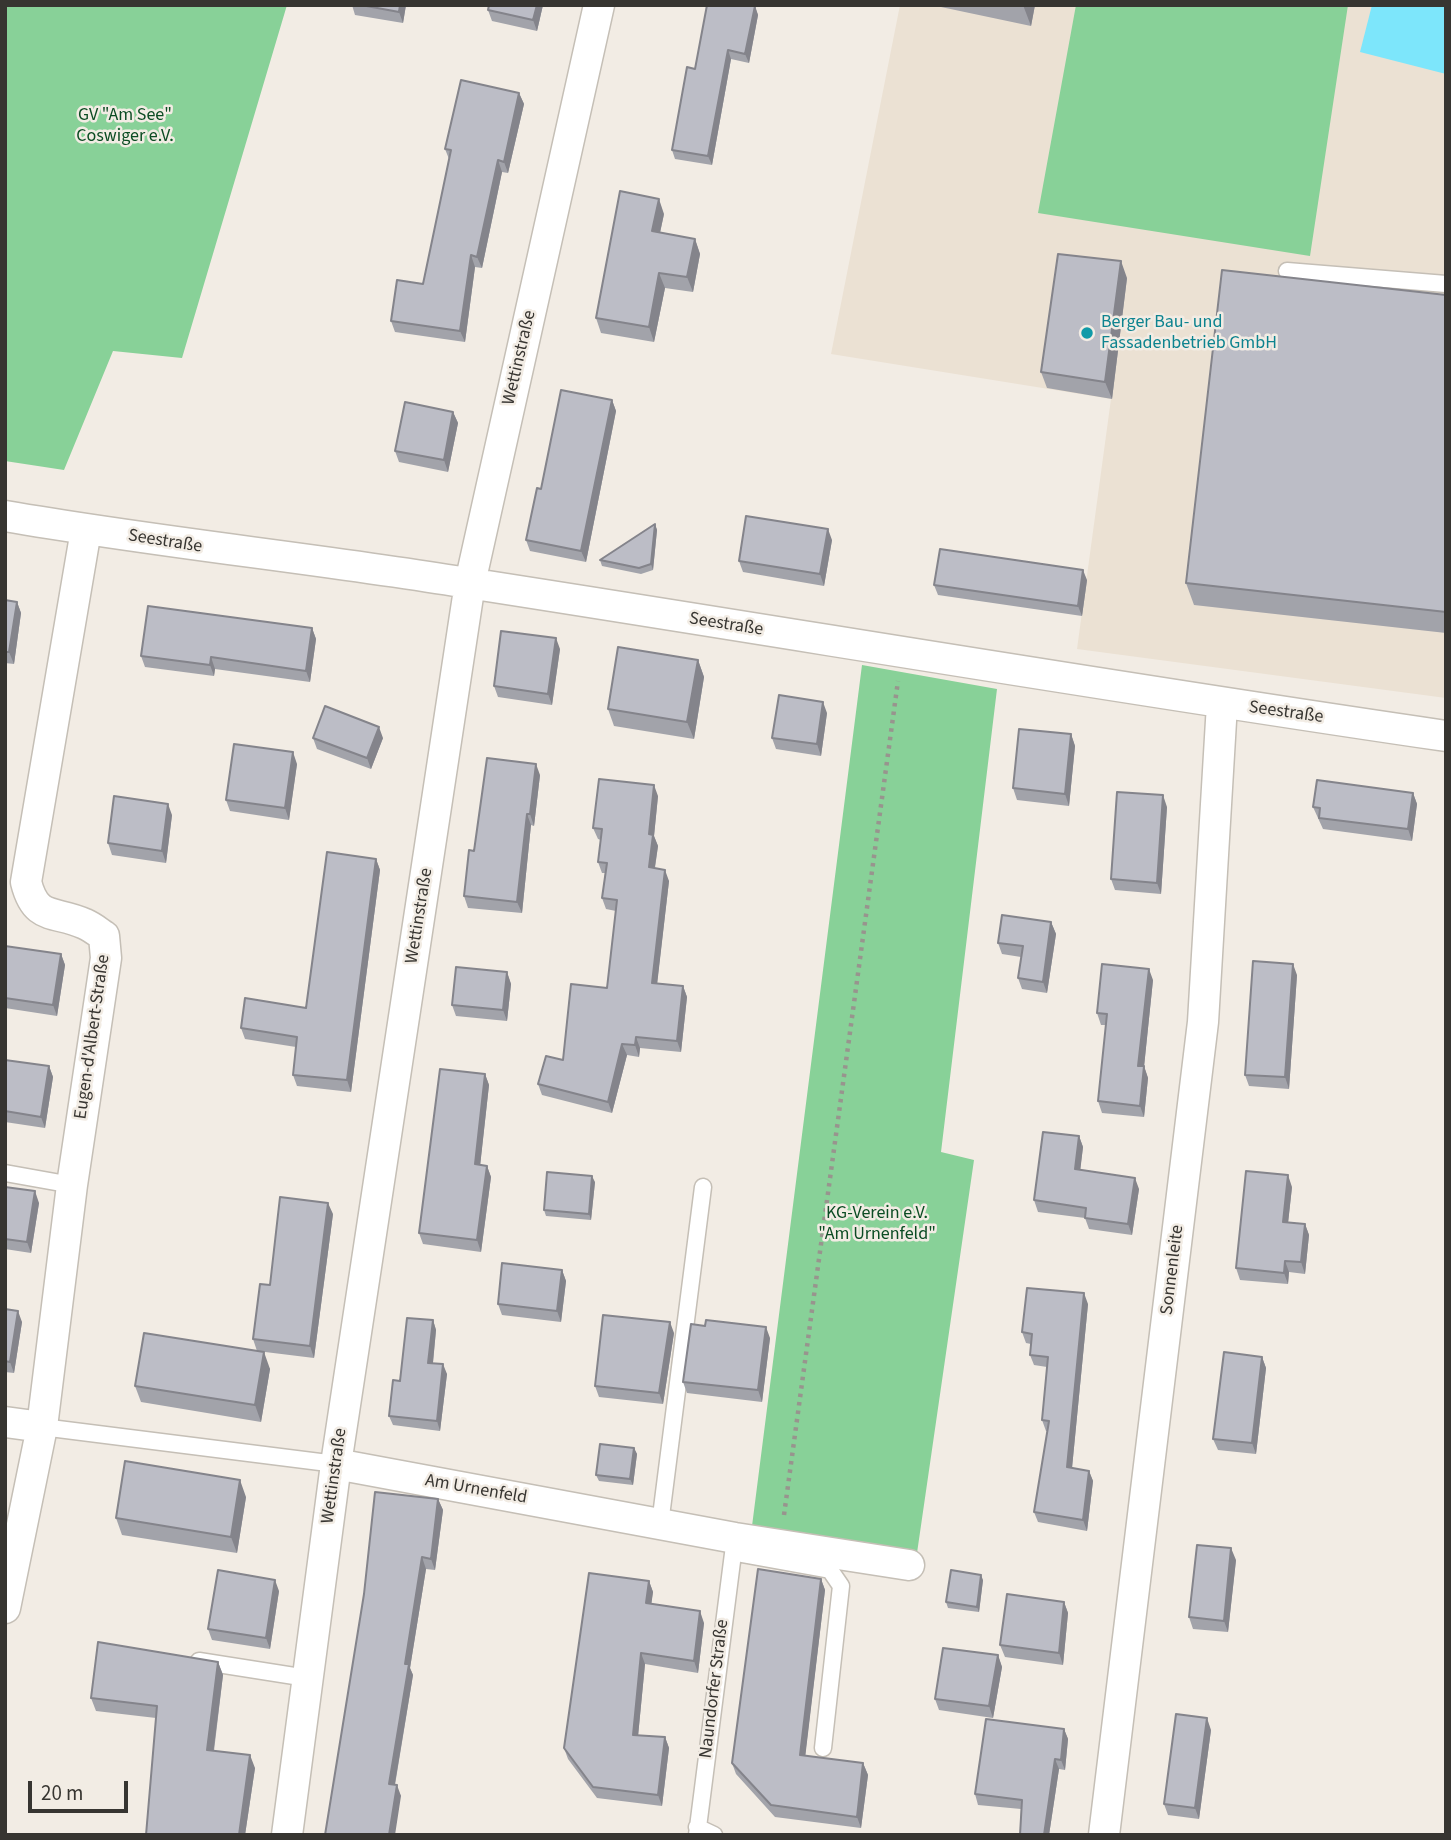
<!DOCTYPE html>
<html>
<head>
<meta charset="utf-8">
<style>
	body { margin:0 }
	#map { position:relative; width:1451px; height:1840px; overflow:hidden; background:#f2ece4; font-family:"Source Sans 3",sans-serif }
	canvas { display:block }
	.frame { position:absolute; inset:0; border:7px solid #373531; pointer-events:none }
	.scale { position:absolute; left:28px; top:1781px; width:100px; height:32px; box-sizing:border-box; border:4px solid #373531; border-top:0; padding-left:9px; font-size:21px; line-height:24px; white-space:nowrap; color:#373531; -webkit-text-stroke:5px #f2ece4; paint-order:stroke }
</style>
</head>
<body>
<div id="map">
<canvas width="1451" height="1840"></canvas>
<div class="frame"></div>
<div class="scale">20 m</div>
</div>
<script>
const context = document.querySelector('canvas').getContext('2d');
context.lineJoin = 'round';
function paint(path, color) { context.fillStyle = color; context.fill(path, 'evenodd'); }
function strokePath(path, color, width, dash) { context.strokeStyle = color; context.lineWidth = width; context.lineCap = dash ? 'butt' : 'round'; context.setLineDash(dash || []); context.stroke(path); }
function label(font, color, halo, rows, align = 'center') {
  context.font = font + ' "Source Sans 3",sans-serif'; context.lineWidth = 5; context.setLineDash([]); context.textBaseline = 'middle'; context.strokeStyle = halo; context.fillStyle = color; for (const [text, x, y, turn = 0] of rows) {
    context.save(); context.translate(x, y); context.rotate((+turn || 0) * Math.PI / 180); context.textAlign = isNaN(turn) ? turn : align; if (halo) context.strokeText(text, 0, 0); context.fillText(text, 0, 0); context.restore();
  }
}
paint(new Path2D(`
	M900,5h546v693l-369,-49 34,-250 -280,-45z`), '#ebe1d3');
paint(new Path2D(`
	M5,5h282l-105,353 -69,-7 -49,119 -59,-9z
	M1076,5h272l-38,251 -272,-43z
	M862,665l135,24 -56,463 33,8 -57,393 -165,-27z`), '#88d198');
paint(new Path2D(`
	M1372,5h74v69l-86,-22z`), '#7de6fb');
const service = new Path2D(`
	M1287,271l159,13
	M5,1173l67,12
	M42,1427l294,37
	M660,1524l43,-337
	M736,1553l94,17 11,16 -18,162
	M199,1661l108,17
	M697,1827l17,8
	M697,1835l38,-297`);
const minor = new Path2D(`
	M5,516c150,26 300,41 450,65 330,51 660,107 991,155
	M5,1422l37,5
	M336,1464l399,74 174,27
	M5,1608l37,-181 30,-242 34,-227 -2,-22c-6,-4 -12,-9 -19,-12 -30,-14 -49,-2 -59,-42l60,-352
	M287,1835l49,-371 134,-881 129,-578
	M1104,1835l99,-813 19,-318`);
strokePath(service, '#c5bfb6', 19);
strokePath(minor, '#c5bfb6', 33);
strokePath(new Path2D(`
	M784,1515l114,-834`), '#98948e', 4.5, [3.5, 5]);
strokePath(service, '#fff', 16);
strokePath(minor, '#fff', 30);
paint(new Path2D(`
	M352,5h54l-3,18 -48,-8z
	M489,5h54l-6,26 -45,-10 -4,-11z
	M940,5h95l-4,21 -90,-19z
	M755,6l3,9 -9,48 -18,-4 -19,106 -37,-6 -3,-9 23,-81z
	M519,93l5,11 -16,69 -6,-1 -20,96 -7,-1 -10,75 -70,-10 -4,-11 32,-37 26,-125 -4,-10z
	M664,214l-4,19 35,6 5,15 -7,38 -28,-4 -11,54 -53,-9 -5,-15z
	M1127,278l-15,121 -65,-11 -6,-16z
	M1446,295v338l-252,-28 -8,-22z
	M612,400l4,11 -30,151 -56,-11 -4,-11 15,-51z
	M453,412l5,11 -10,49 -49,-10 -4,-11z
	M655,524l2,6 -4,40 -12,4 -39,-8 -2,-6z
	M832,540l-8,46 -81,-14 -4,-11z
	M1087,580l-5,36 -144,-21 -4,-10z
	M5,600l12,2 4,11 -7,51 -9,-1z
	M312,628l4,11 -6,43 -95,-13 -1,7 -69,-9 -4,-11z
	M560,649l-8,56 -54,-8 -4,-11z
	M698,660l6,17 -10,62 -80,-13 -6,-17z
	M827,713l-6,43 -45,-7 -4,-11z
	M1071,734l4,12 -6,60 -52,-6 -4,-12z
	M313,738h70l-12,31 -54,-20z
	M297,764l-8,56 -59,-9 -4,-11z
	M540,775l-6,51 -3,-1 -9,88 -54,-5 -4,-12 10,-45z
	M1413,793l4,11 -5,37 -89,-12 -10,-22z
	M658,796l-4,40 4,10 -3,22 14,13 -12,102 26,3 4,11 -6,55 -41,-4 -1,9 -12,-2 -15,58 -70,-18 -4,-11 25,-24 44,-72 9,-77 -10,-2 -4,-11 3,-25h-3l-4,-11 3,-22 -3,-1 -5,-11z
	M1167,807l-6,87 -46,-4 -4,-11z
	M172,815l-6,48 -54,-8 -4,-12z
	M376,859l4,11 -29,222 -54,-6 -4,-11 3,-28 -51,-8 -4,-11 65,-20z
	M1051,922l5,12 -9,59 -25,-4 -4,-11 3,-21 -19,-3 -4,-11z
	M5,946l56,8 4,11 -8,51 -52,-8z
	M507,972l4,12 -4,37 -51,-5 -4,-11z
	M1297,975l-8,114 -40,-3 -4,-11z
	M1153,980l-9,86 4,12 -4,39 -42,-4 -4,-12 8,-76h-5l-4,-12z
	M5,1060l44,6 4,11 -8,51 -40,-6z
	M485,1074l4,11 -9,80 7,1 4,11 -10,75 -58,-8 -4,-11z
	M1079,1136l4,11 -3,23 59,19 -7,46 -43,-6 -4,-11 -47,-6 -4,-12z
	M595,1182l-4,38 -45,-4 -2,-6z
	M5,1187l34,16 -8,50 -26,-4z
	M1292,1187l-4,35 17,2 4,11 -4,39 -16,-2 -1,12 -48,-4 -4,-12z
	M333,1214l-19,144 -57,-7 13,18 -9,53 -120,-20 -6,-16 122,-35 -4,-12 17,-54z
	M562,1270l4,11 -5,41 -59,-7 -4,-11z
	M1088,1304l-16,164 17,3 4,10 -6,50 -49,-9 -4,-10 14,-81h-2l-4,-11 5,-53 -13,-2 -4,-10 1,-11 -5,-1 -4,-11z
	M5,1309l17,13 -8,51 -9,-1z
	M433,1320l3,10 -3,33 14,11 -7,57 -47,-6 -4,-9 11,-35z
	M674,1333l-11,71 -64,-7 -4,-11z
	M770,1338l-8,64 -75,-9 -4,-11z
	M1262,1357l4,11 -10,86 -38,-4 -5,-11z
	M634,1448l3,6 -4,31 -34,-4 -3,-6z
	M246,1497l-9,56 -115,-18 -6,-17z
	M438,1499l5,11 -8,60 -9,-1 -16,99 3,7 -18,110 6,11 -76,39z
	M1236,1560l-8,72 -35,-3 -4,-12z
	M821,1579l4,11 -20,166 58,7 5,12 -7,53 -86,-11 -39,-43 -4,-11z
	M983,1580l-4,32 -31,-4 -2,-6z
	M649,1581l4,11 -2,12 53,19 -6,50 -53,-9 -7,72 27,1 4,11 -7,58 -65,-8 -29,-39 -4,-11z
	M279,1591l-9,58 -58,-9 -4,-11z
	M1064,1602l4,11 -5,52 -58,-8 -5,-12z
	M998,1655l4,12 -9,51 -54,-8 -4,-11z
	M218,1662l5,13 -9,76 41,17 -10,67h-99l10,-117 -60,-7 -5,-13z
	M1064,1729l4,10 -3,31 -6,-1 -10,66h-29l1,-26 -43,-4 -3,-11z
	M1211,1730l-12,89 -31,-4 -4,-11z`), '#a2a3aa');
paint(new Path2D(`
	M400,5h6l-3,18 -4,-11z
	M537,5h6l-6,26 -4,-11z
	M1023,5h12l-4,21z
	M755,6l3,9 -9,48 -4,-9z
	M728,50l3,9 -19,106 -4,-9z
	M519,93l5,11 -16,69 -4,-11z
	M498,160l4,12 -20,96 -5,-11z
	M659,199l5,15 -7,32 -5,-15z
	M695,239l5,15 -7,38 -6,-15z
	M471,255l4,12 -10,75 -5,-11z
	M1121,261l6,17 -15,121 -7,-17z
	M659,273l6,15 -11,54 -5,-15z
	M612,400l4,11 -30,151 -5,-11z
	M453,412l5,11 -10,49 -4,-12z
	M655,524l2,6 -4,40 -2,-6z
	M828,529l4,11 -8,46 -4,-12z
	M1083,570l4,10 -5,36 -4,-10z
	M17,602l4,11 -7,51 -5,-12z
	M312,628l4,11 -6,43 -4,-11z
	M556,638l4,11 -8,56 -4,-11z
	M211,657l4,12 -1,7 -4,-11z
	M698,660l6,17 -10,62 -7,-17z
	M823,702l4,11 -6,43 -4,-12z
	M379,727l4,11 -12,31 -4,-11z
	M1071,734l4,12 -6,60 -4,-12z
	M293,752l4,12 -8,56 -4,-12z
	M536,764l4,11 -6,51 -4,-12z
	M654,785l4,11 -4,40 4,10 -5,33 -4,-12v-33z
	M1413,793l4,11 -5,37 -4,-12z
	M1163,795l4,12 -6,87 -4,-11z
	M168,804l4,11 -6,48 -4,-12z
	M527,814l4,11 -9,88 -5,-11z
	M376,859l4,11 -29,222 -4,-12z
	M665,870l4,11 -13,113 -4,-11z
	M1051,922l5,12 -9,59 -4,-11z
	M61,954l4,11 -8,51 -4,-11z
	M1293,964l4,11 -8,114 -4,-12z
	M1149,969l4,11 -10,97 -5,-11z
	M507,972l4,12 -4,37 -4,-11z
	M683,986l4,11 -6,55 -4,-11z
	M636,1037l4,11 -1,9 -4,-12z
	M622,1044l5,11 -15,58 -4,-11z
	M49,1066l4,11 -8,51 -4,-11z
	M1144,1066l4,12 -4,39 -4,-11z
	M485,1074l4,11 -10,91 -4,-12z
	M1079,1136l4,11 -4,34 -4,-12z
	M487,1166l4,11 -10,75 -4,-12z
	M1288,1175l4,12 -5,46 -4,-11z
	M592,1176l3,6 -4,38 -2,-6z
	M1135,1178l4,11 -7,46 -4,-11z
	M35,1191l4,12 -8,50 -4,-11z
	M328,1203l5,11 -19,144 -4,-12z
	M1305,1224l4,11 -4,39 -4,-12z
	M1285,1261l4,11 -1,12 -4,-11z
	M562,1270l4,11 -5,41 -4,-11z
	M1084,1293l4,11 -17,174 -4,-11z
	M18,1311l4,11 -8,51 -4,-11z
	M433,1320l3,10 -4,42 -4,-9z
	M670,1322l4,11 -11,71 -4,-11z
	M766,1327l4,11 -8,64 -4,-12z
	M264,1352l6,17 -9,53 -6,-17z
	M1262,1357l4,11 -10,86 -4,-11z
	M443,1364l4,10 -7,57 -3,-10z
	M634,1448l3,6 -4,31 -3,-6z
	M1089,1471l4,10 -6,50 -4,-11z
	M240,1480l6,17 -9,56 -6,-16z
	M438,1499l5,11 -8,60 -4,-11z
	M1231,1548l5,12 -8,72 -4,-11z
	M422,1557l4,12 -16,99 3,7 -20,120 -4,-11 16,-120z
	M981,1575l2,5 -4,32 -2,-5z
	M821,1579l4,11 -21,177 -4,-12z
	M275,1580l4,11 -9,58 -4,-11z
	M649,1581l4,11 -3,22 -4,-11z
	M1064,1602l4,11 -5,52 -4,-12z
	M700,1611l4,12 -6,50 -4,-12z
	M641,1653l4,11 -8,83 -4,-12z
	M998,1655l4,12 -9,51 -4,-12z
	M218,1662l5,13 -11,88 -5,-13z
	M1207,1718l4,12 -12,89 -4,-11z
	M1064,1729l4,10 -3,31 -4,-10z
	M665,1737l4,11 -7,58 -4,-11z
	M250,1755l5,13 -10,67h-6z
	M1055,1759l4,10 -10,66h-5z
	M863,1763l5,12 -7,53 -4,-11z
	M397,1785l4,11 -6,39h-6z`), '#84848b');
const building = new Path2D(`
	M361,5h39l-1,7z
	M489,5h48l-4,15 -45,-10z
	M707,5l48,1 -10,48 -17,-4 -20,106 -36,-6 15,-83 8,2z
	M461,80l58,13 -15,69 -6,-2 -21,97 -6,-2 -11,76 -69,-10 6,-41 26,4 28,-134 -6,-1z
	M620,191l39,8 -7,32 43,8 -8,38 -28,-4 -10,54 -53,-9z
	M1058,254l63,7 -16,121 -64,-10z
	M1222,270l224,25v317l-260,-29z
	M561,390l51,10 -31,151 -55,-11 11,-52 4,1z
	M405,402l48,10 -9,48 -49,-9z
	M746,516l82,13 -8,45 -81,-13z
	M655,524l-4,40 -12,4 -39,-8z
	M940,549l143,21 -5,36 -144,-21z
	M5,600l12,2 -8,50h-4z
	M148,606l164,22 -6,43 -95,-14 -1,8 -69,-9z
	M501,631l55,7 -8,56 -54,-8z
	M618,647l80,13 -11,62 -79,-13z
	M779,695l44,7 -6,42 -45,-6z
	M325,706l54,21 -12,31 -54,-20z
	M1019,729l52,5 -6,60 -52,-6z
	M234,744l59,8 -8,56 -59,-8z
	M487,758l49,6 -6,50h-3l-10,88 -53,-6 5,-46 5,1z
	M599,779l55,6 -5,49 4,1 -4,32 16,3 -13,113 31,3 -6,55 -41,-4 -1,8 -13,-1 -14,58 -70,-18 8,-28 17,4 8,-76 36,4 10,-88 -15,-2 5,-35 -9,-1 4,-33 -9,-1z
	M1317,780l96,13 -5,36 -89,-11 1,-10 -7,-1z
	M1117,792l46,3 -6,88 -46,-4z
	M114,796l54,8 -6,47 -54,-8z
	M327,852l49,7 -29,221 -54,-5 4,-38 -56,-9 4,-30 61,10z
	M1002,915l49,7 -8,60 -25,-4 5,-32 -25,-3z
	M5,946l56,8 -8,51 -48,-7z
	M1253,961l40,3 -8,113 -40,-2z
	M1102,964l47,5 -11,97h6l-4,40 -42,-5 9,-87 -10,-1z
	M456,967l51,5 -4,38 -51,-5z
	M5,1060l44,6 -8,51 -36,-6z
	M440,1069l45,5 -10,90 12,2 -10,74 -58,-7z
	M1043,1132l36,4 -4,33 60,9 -7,46 -43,-6 1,-10 -52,-8z
	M1246,1171l42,4 -5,47 22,2 -4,38 -16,-1 -1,12 -48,-5z
	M547,1172l45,4 -3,38 -45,-4z
	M5,1187l30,4 -8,51 -22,-3z
	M280,1197l48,6 -18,143 -57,-7 7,-55 10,1z
	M502,1263l60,7 -5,41 -59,-7z
	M1027,1288l57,5 -17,174 22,4 -6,49 -49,-8 15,-91 -7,-1 6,-63 -18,-2 2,-21 -10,-2z
	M5,1309l13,2 -8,51 -5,-1z
	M603,1315l67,7 -11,71 -64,-7z
	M407,1318l26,2 -5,43 15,1 -6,57 -48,-5 4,-36 7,1z
	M706,1320l60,7 -8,63 -75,-8 8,-58 14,2z
	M144,1333l120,19 -9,53 -120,-19z
	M1224,1352l38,5 -10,86 -39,-4z
	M600,1444l34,4 -4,31 -34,-4z
	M125,1461l115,19 -9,57 -115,-19z
	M375,1492l63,7 -7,60 -9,-2 -17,107h4l-20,120 8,1 -8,50h-64l39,-241z
	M1197,1545l34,3 -7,73 -35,-4z
	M758,1569l63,10 -21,176 63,8 -6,54 -86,-12 -39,-42z
	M218,1570l57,10 -9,58 -58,-9z
	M951,1570l30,5 -4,32 -31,-5z
	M589,1573l60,8 -3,22 54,8 -6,50 -53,-8 -8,82 32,2 -7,58 -65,-8 -29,-39z
	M1007,1594l57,8 -5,51 -59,-8z
	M98,1642l120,20 -11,88 43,5 -11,80h-93l11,-129 -66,-8z
	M943,1648l55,7 -9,51 -54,-7z
	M1176,1714l31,4 -12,90 -31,-4z
	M986,1719l78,10 -3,31 -6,-1 -11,76h-24l2,-35 -47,-6z`);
paint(building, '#bcbdc6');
strokePath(building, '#84848b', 2);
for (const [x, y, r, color] of [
	[1087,333,7,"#0f9aa8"]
]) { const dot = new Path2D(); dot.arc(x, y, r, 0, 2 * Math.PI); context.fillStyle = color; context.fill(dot); strokePath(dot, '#f2ece4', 2.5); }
label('18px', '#0b4c23', '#f2ece4', [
	["GV \"Am See\"",125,116],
	["Coswiger e.V.",125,137],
	["KG-Verein e.V.",877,1214],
	["\"Am Urnenfeld\"",877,1235]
]);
label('18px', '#0d838f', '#f2ece4', [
	["Berger Bau- und",1101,323],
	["Fassadenbetrieb GmbH",1101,344]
], 'left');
label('18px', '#373531', '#f2ece4', [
	["Wettinstraße",520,358,-77],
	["Seestraße",165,542,9],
	["Seestraße",726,625,9],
	["Seestraße",1286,713,8],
	["Wettinstraße",420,916,-81],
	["Eugen-d'Albert-Straße",93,1037,-82],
	["Sonnenleite",1173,1270,-83],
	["Wettinstraße",335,1476,-82],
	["Am Urnenfeld",476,1490,10],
	["Naundorfer Straße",715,1689,-83]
]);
</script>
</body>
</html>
